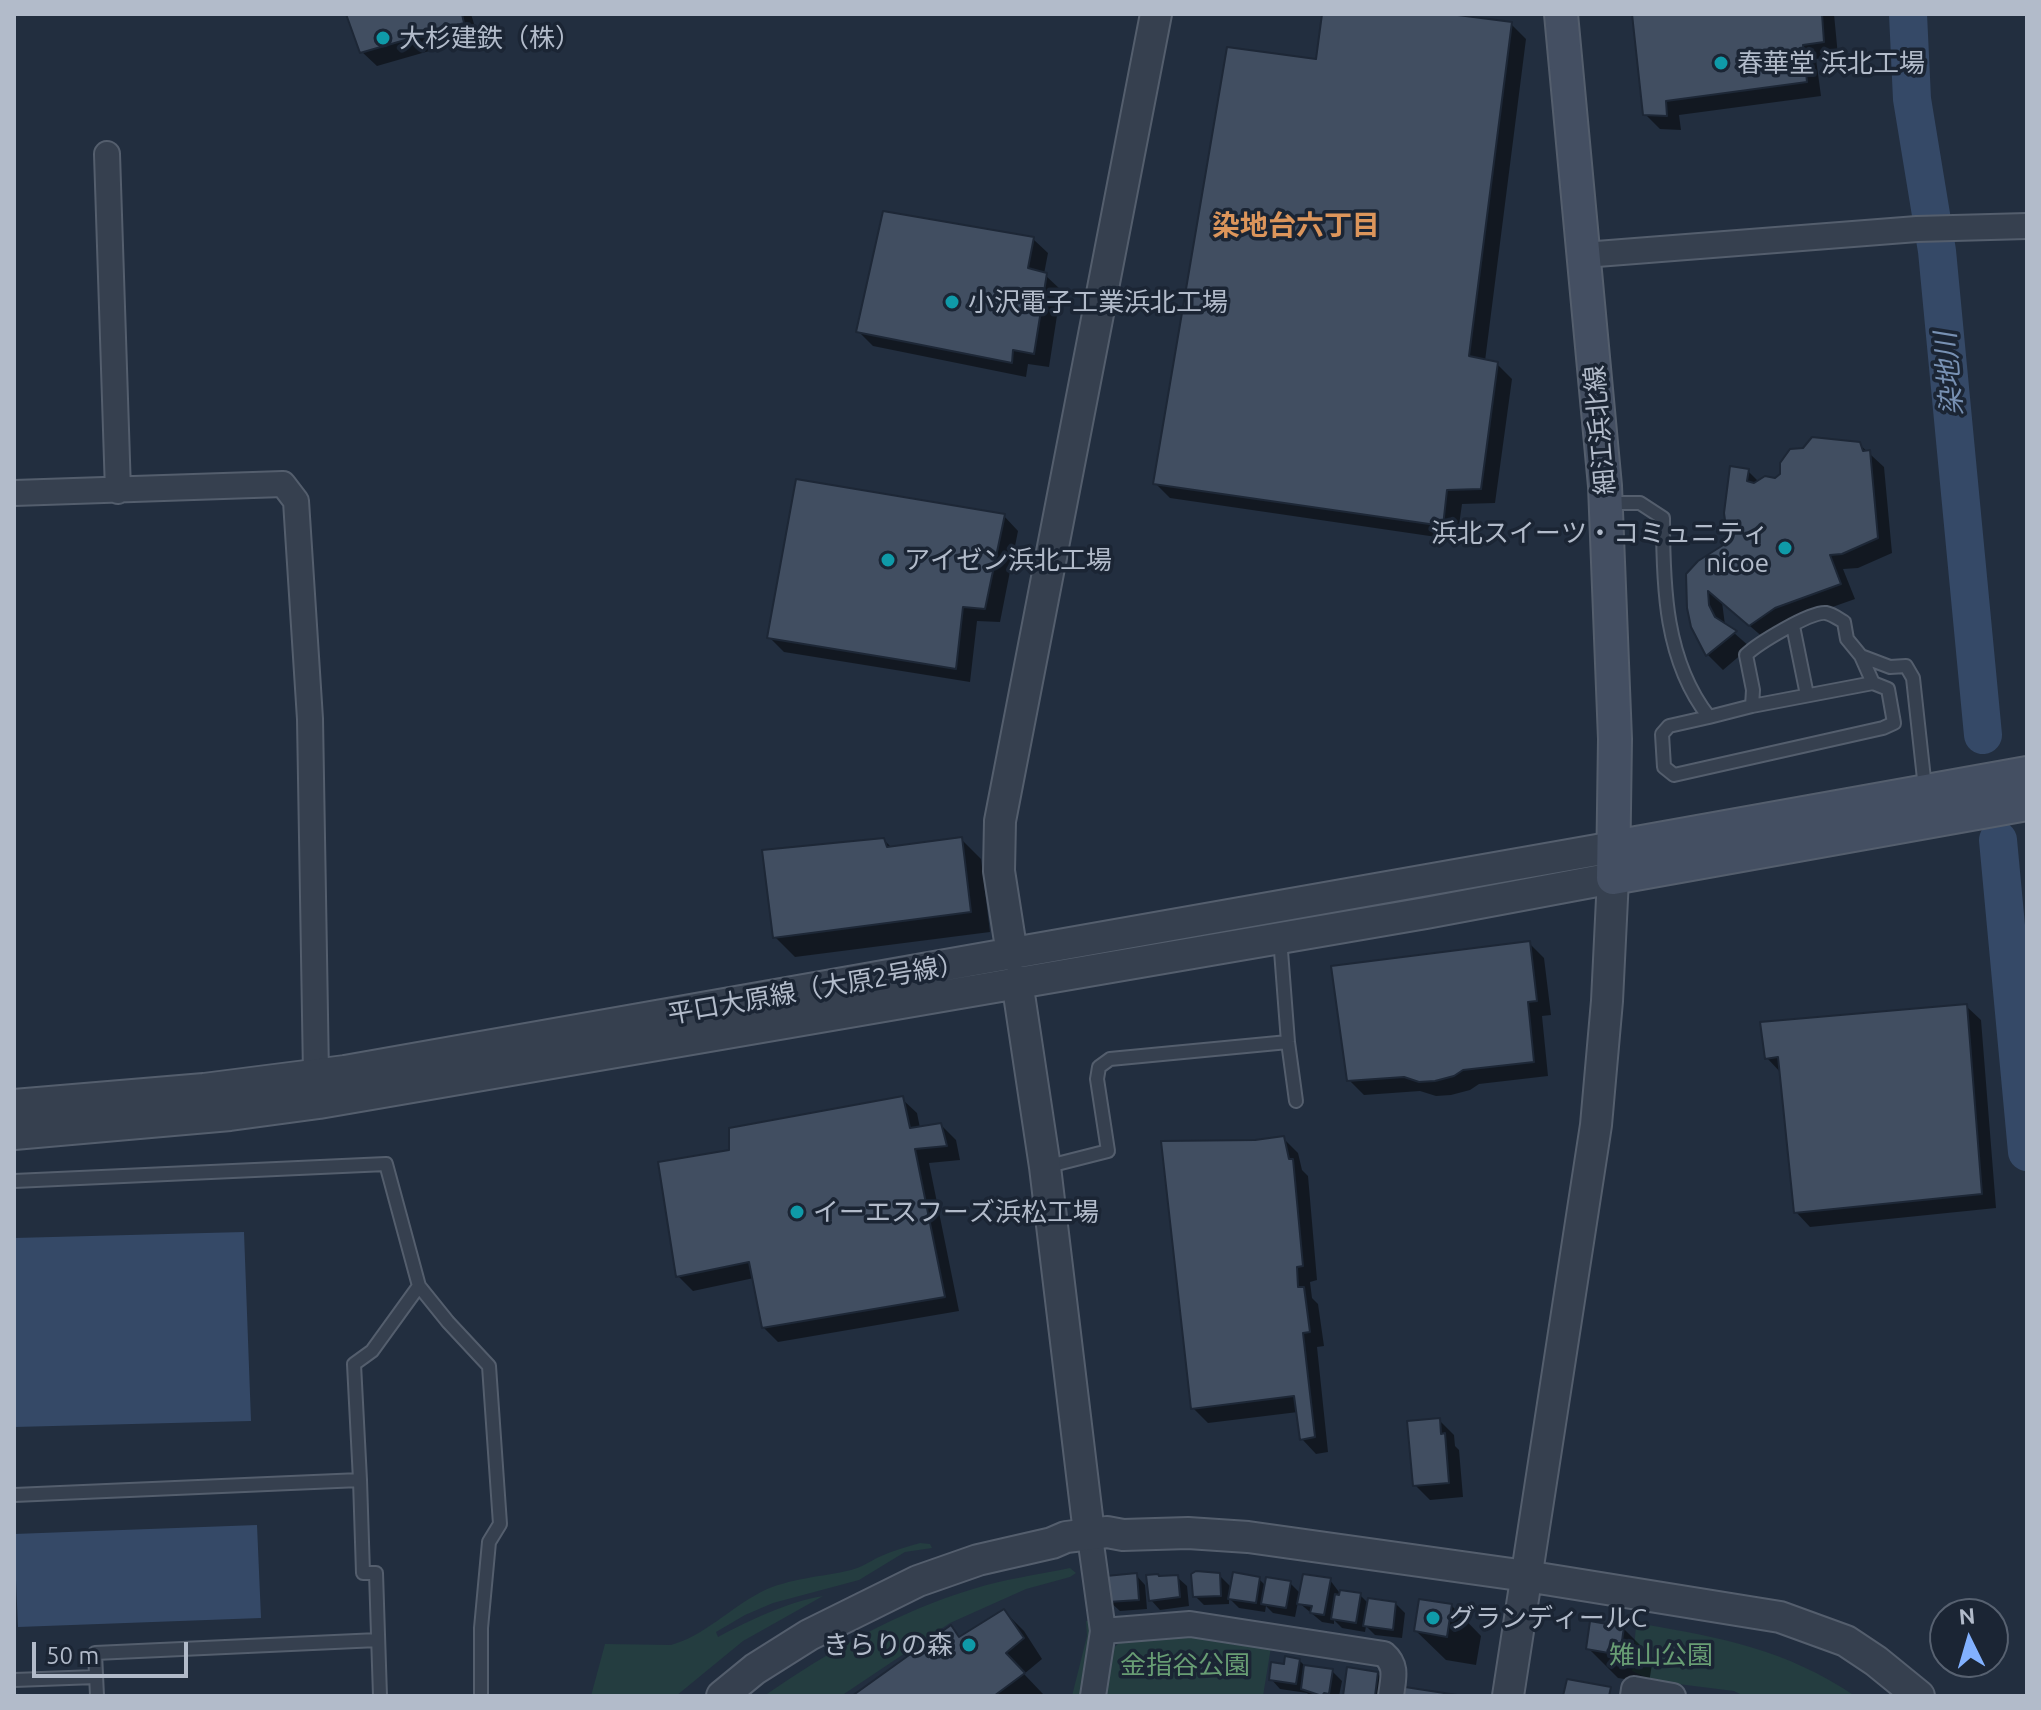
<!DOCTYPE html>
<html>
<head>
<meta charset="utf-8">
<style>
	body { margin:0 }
	#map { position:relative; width:2041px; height:1710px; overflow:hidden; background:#222e3f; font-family:Ubuntu,sans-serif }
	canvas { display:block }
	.frame { position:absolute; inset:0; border:16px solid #b2bbca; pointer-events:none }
	.north { position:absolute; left:1929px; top:1598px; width:80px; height:80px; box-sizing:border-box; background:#1b2534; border:2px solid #576170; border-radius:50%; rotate:355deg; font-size:22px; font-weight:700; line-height:32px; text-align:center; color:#b2bbca }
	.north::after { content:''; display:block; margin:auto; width:28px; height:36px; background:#82b1ff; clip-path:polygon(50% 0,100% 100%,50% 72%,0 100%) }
	.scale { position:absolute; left:32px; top:1642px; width:156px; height:36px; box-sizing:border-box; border:4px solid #b2bbca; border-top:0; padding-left:10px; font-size:24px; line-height:28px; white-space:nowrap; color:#b2bbca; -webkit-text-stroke:6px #1b2534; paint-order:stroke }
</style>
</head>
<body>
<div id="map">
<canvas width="2041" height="1710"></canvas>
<div class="frame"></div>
<div class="north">N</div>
<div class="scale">50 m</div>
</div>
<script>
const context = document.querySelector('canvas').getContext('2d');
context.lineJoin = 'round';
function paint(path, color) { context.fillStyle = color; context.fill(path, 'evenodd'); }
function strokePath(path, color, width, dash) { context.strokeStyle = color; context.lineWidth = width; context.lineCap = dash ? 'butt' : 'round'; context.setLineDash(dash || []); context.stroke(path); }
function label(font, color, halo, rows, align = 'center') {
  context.font = font + ' Ubuntu,"Noto Sans JP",sans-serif'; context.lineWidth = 7; context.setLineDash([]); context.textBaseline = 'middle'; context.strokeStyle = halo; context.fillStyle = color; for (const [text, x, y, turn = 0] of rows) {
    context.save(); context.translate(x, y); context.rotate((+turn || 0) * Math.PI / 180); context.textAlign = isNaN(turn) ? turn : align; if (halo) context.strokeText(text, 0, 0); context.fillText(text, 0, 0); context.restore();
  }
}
paint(new Path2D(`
	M920,1543l10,1 2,4 -27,4 -46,28 -86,23 -28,12 -29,17 2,5c32,-17 69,-35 105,-41l-80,45 -67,55h-85l14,-52 66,1c33,-9 59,-37 90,-53 28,-14 61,-15 90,-22 11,-3 18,-8 28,-13 13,-6 27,-10 41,-14z
	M1070,1568l6,5 -6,4 -44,12 -76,34 -109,73h-77c65,-45 133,-84 209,-107 31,-10 64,-14 97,-21z
	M1086,1621h3l1,14 -9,61h-9l15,-60z
	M1642,1624c81,14 143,25 213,72h-111l-10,-5 -80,-10 -22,-10 4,-45z
	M1187,1634l84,13 -8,49h-163l7,-42 13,-12z`), '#243d40');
paint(new Path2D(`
	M244,1232l7,189 -237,6v-189z
	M257,1525l4,93 -243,9 -4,-93z`), '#354967');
paint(new Path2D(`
	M348,14h123l7,23 -101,29 -15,-14z
	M1324,14h142v4l45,6 15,15 -41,322 12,3 15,15 -17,124 -33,1 -5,36 -287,-42 -15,-15 163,-421z
	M1634,14h200l4,42 -22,3 5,37 -142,19 2,15 -21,-1 -15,-15z
	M1033,239l15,14 -4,21 17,16 -12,77 -21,-3 -2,13 -153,-31 -15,-15z
	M1859,444l25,23 8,86 -34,15 -15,1 12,30 -65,23 -25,17 -43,-37 3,23 25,22 -27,23 -15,-15 -15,-29 -4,-18 41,-65 18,-72 11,11 16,-1z
	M1004,516l14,15 -18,91 -23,-1 -7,61 -186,-30 -15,-15z
	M961,839l20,20 9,73 -195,25 -20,-20 109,-97 8,8z
	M1529,943l15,15 7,57 -9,1 6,60 -69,8 -9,6 -19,5 -15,1 -16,-5 -56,4 -15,-15z
	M1966,1006l15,14 15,188 -186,19 -14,-15 -14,-138 -15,-16z
	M902,1099l15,14 3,15 21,-3 15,15 4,20 -31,3 30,148 -181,31 -15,-15 -9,-49 -61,13 -15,-15 53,-124z
	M1283,1138l15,15 4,17 6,6 9,104 -7,2 2,16 6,6 6,42 -7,1 11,105 -12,2 -14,-15 -4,-27 -90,11 -15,-15 63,-266z
	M1439,1420l15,15 1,11 4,4 4,47 -33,3 -15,-15z
	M1136,1575l9,10 2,24 -27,2 -10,-9z
	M1219,1575l13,13 27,-9 7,7 24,-3 11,11 29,-14 9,12 21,3 9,9 26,-1 10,10 -3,25 -27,-3 -9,-9 -1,6 -23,-4 -8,-8v4l-12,-2 -24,-20 -3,15 -22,-4 -7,-7 -1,6 -26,-4 -10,-10v6l-25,1 -9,-9z
	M1177,1577l10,9 2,20 -29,4 -9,-10z
	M1452,1606l29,30 -5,29 -30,-5 -30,-29z
	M1004,1611l20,20 18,28 -18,15 19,20 -3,2h-185l95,-68 11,10z
	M1624,1629l29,29 -4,25 -31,-5 -30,-30z
	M1299,1660l7,7 26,4 10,10 -3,15h-29l-3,-3 -27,-4 -9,-10 14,-13z
	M1378,1674l9,9 -2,13h-39z`), '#0007');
strokePath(new Path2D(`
	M1908,14l4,85 25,152 46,484
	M1998,840l29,312`), '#354967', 38);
const building = new Path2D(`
	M346,14h116l2,9 -104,30z
	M1322,14h128l62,8 -43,334 29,6 -17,127 -34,1 -4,36 -290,-42 74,-437 89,12z
	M1632,14h190l2,28 -21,3 4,37 -141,19 1,15 -24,-1z
	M883,211l151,26 -6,31 19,5 -13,81 -21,-4 -1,13 -156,-31z
	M1812,437l48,5 3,9 7,-1 8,88 -36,16 -12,1 11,29 -66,24 -26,18 -41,-35 1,14 6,12 22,14 -31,25 -15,-29 -4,-19 -1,-34 12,-13 30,-19 -4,-29 6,-47 19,3 -2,12 7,2 11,-7 10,2 5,-4v-11l10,-14 13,-1z
	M796,479l209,35 -20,95 -22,-2 -7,62 -189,-31z
	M962,837l9,75 -198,26 -11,-88 122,-12 3,9z
	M1530,941l7,60 -9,1 6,60 -71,8 -9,6 -19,5 -16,1 -15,-5 -57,4 -16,-115z
	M1967,1004l15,190 -188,19 -16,-156 -13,2 -5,-37z
	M903,1096l7,32 31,-5 6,23 -32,3 30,148 -183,31 -13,-66 -73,15 -18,-115 71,-12v-22z
	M1284,1136l5,23h4l10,107 -6,1 1,20h6l6,45 -7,1 12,104 -15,3 -6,-44 -103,13 -30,-268 94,-1z
	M1440,1418l1,16 4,-1 4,50 -36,3 -6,-65z
	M1196,1571l24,2 1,23 -28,1 -2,-23z
	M1233,1572l27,5 -4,26 -28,-4z
	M1137,1573l2,27 -31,2 -2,-26z
	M1158,1574l1,2 19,-1 2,22 -31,4 -3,-26z
	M1303,1574l28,4 -7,37 -14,-2 2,-7 -15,-2z
	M1266,1577l25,4 -5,27 -25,-4z
	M1340,1590l21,3 -5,30 -25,-4 4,-25 4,1z
	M1368,1598l28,4 -3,28 -30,-4z
	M1419,1599l33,5 -5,33 -33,-6z
	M1004,1609l20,29 -18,15 19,20 -31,23h-142l99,-71 8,12z
	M1590,1621l34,6 -4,28 -34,-6z
	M1285,1656l15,3 -4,25 -27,-4 2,-18 13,2z
	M1304,1665l29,4 -4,25 -5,-1 -2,3 -21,-7z
	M1347,1667l31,5 -3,24h-32z
	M1567,1679l44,8 -2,9h-46z
	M1405,1687l52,8v1h-54z`);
paint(building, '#414e61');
strokePath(building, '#1d2736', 2);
const service = new Path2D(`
	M1606,503h34l23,15c0,69 2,143 46,199l43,-11 121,-23 15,6 6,34 -11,5 -209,47 -10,-8 -2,-33 7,-8 40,-9
	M1793,626l14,69
	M1861,656l29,11 16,-1 7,12 12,110
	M1752,706l1,-16 -7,-35c11,-11 65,-44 80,-42 6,1 13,6 18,9l3,17 14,17 12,27
	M1280,938l8,104 8,59
	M1045,1167l63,-16 -11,-72 2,-12 11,-8 178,-17
	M14,1181l372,-17 33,122 -47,65 -18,13 6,116 -346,15
	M419,1286l29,36 41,44 11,158 -11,18 -8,86v68
	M360,1480l3,93h13l4,123
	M14,1680l82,-3
	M97,1696l-2,-43 283,-13`);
const minor = new Path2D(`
	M107,154l11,337
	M1584,255l333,-26 110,-3
	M14,493l269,-9 13,17 14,218 6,355
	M1091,1544l12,87
	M1093,1696l10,-65 87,-7 194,30c14,12 9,25 7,42
	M1633,1696l1,-7 39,7`);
const tertiary = new Path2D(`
	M1012,954l-13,-83 1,-50 156,-807
	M1017,981l28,186 44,366
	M14,1105l190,-16 141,-18 1269,-224
	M14,1134l216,-19 89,-12 1107,-190 187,-35 -6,123 -11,124 -88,571
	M722,1696l33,-27 54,-34 109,-54 60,-21 74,-17 14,-6 41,-5 16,3 65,-2 60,4 278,39 254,41 66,24 30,20 43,35`);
const secondary = new Path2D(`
	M1561,14l44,472 10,253 -2,139 414,-74
	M1614,847l413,-74`);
strokePath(service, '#545e6d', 16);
strokePath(minor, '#545e6d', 28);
strokePath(tertiary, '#545e6d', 34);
strokePath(secondary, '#545e6d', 36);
strokePath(service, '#36404f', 12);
strokePath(minor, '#36404f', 24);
strokePath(tertiary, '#36404f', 30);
strokePath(secondary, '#444f62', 32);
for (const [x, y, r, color] of [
	[383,38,8,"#0f9aa8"],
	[1721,63,8,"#0f9aa8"],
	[952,302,8,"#0f9aa8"],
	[1785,548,8,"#0f9aa8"],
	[888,560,8,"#0f9aa8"],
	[797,1212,8,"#0f9aa8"],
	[1433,1618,8,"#0f9aa8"],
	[969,1645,8,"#0f9aa8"]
]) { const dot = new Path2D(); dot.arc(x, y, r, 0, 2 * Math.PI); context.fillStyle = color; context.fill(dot); strokePath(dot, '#1b2534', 3); }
label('26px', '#b2bbca', '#1b2534', [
	["大杉建鉄（株）",399,38],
	["春華堂 浜北工場",1737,63],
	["小沢電子工業浜北工場",968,302],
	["浜北スイーツ・コミュニティ",1769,533,"right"],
	["nicoe",1769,563,"right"],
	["アイゼン浜北工場",904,560],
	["イーエスフーズ浜松工場",813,1212],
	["グランディールC",1449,1618],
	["きらりの森",953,1645,"right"]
], 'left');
label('26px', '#b2bbca', '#1b2534', [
	["細江浜北線",1600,430,-95],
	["平口大原線（大原2号線）",816,989,-10]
]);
label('26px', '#689d74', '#1b2534', [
	["雉山公園",1661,1655],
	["金指谷公園",1185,1665]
]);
label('bold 28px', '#dc955b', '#1b2534', [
	["染地台六丁目",1296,226]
]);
label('italic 28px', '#7891b3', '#1b2534', [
	["染地川",1949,374,-95]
]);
</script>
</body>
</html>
